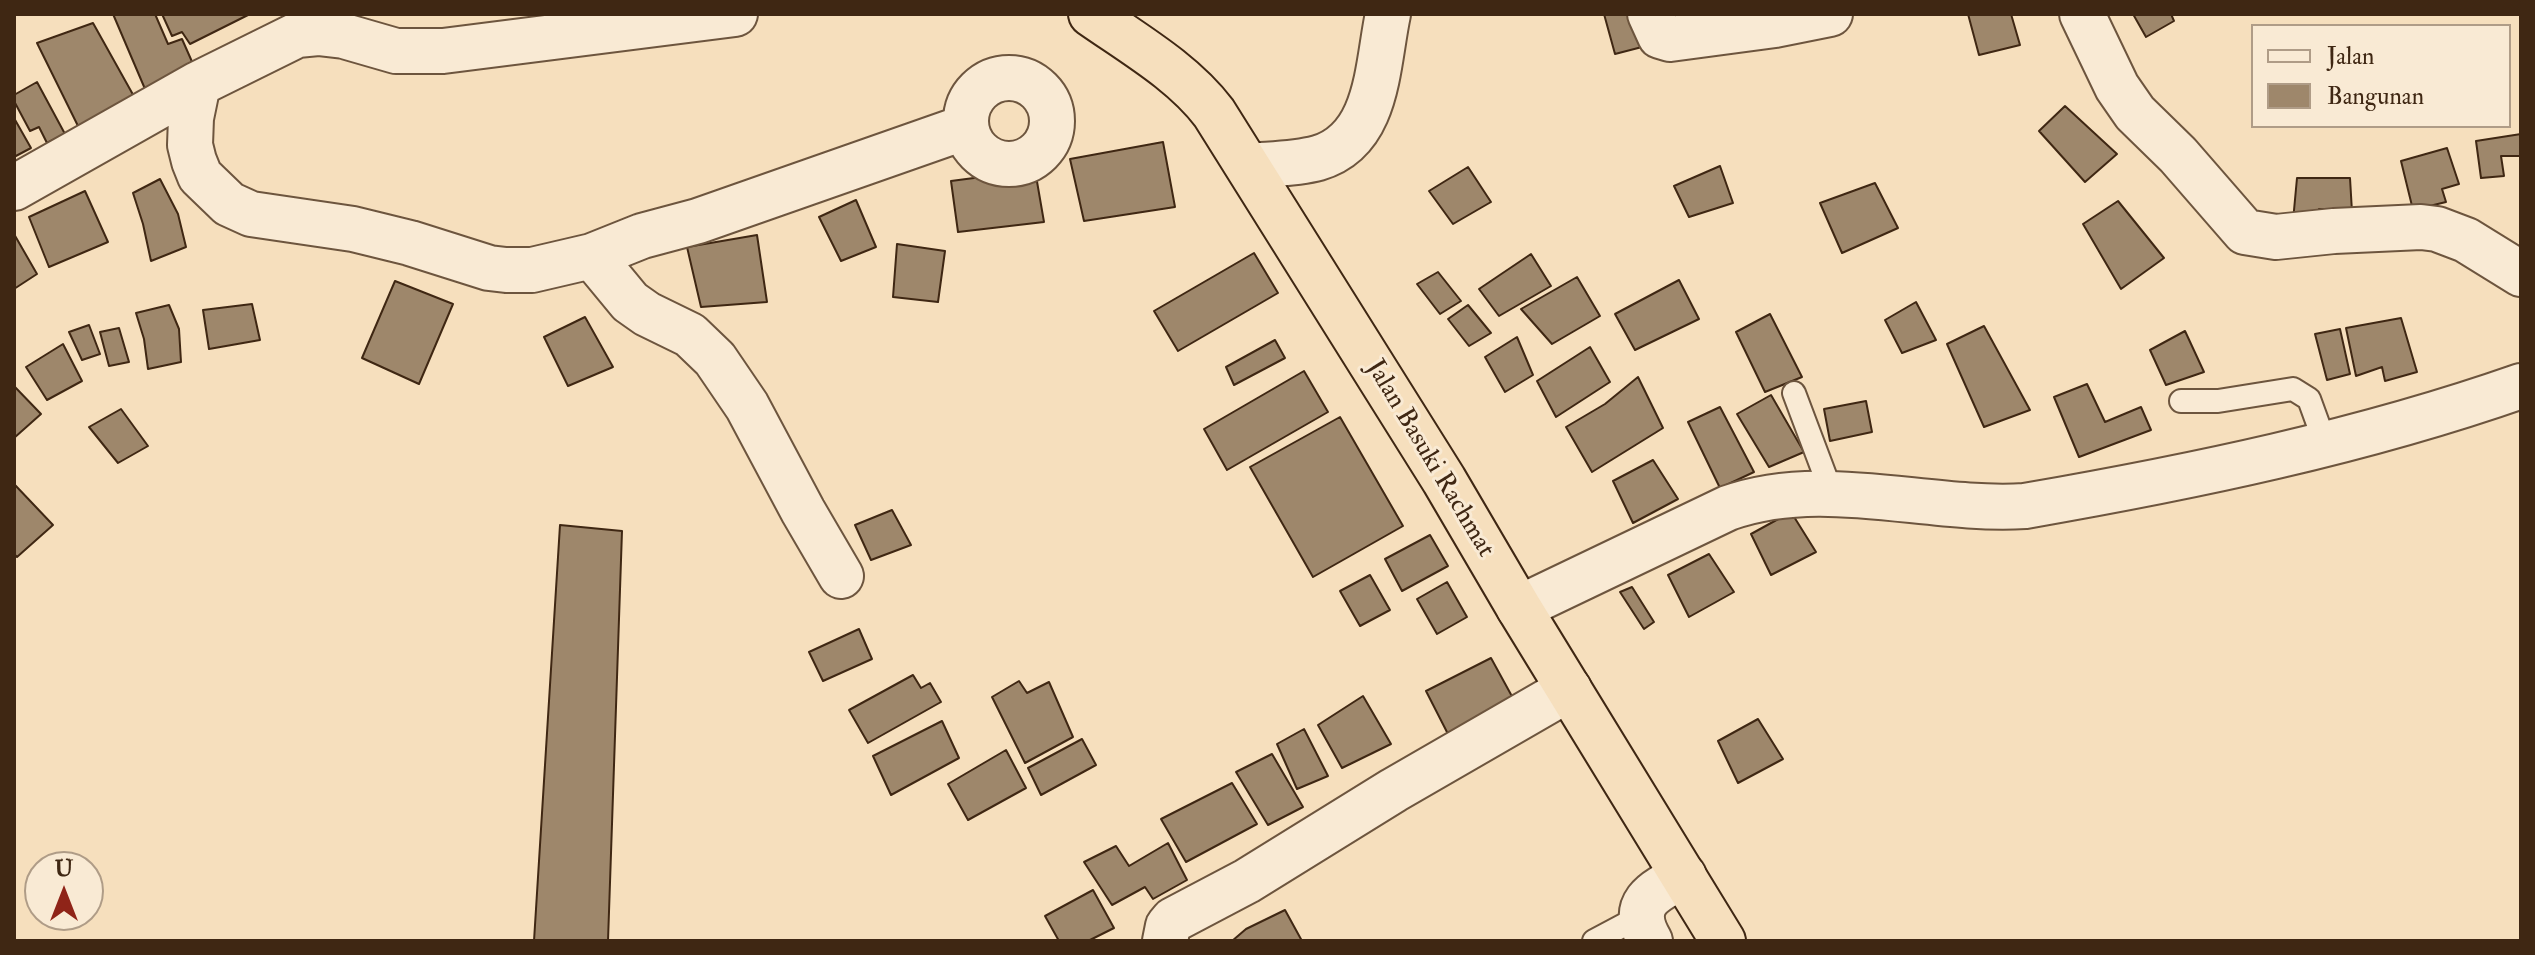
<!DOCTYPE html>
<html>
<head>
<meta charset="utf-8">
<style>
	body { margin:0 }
	#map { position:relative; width:2535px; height:955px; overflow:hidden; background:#f6dfbd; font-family:"IM FELL Double Pica",serif }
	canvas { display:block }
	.frame { position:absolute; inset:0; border:16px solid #3f2713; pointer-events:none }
	.legend { position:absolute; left:2251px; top:24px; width:260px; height:104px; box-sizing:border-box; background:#f9ead4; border:2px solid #af9c87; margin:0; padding:10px 14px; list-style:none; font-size:24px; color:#3f2713 }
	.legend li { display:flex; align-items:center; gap:16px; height:40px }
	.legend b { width:40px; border:2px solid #af9c87 }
	.north { position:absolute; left:24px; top:851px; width:80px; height:80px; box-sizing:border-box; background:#f9ead4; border:2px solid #af9c87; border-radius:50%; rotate:0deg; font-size:22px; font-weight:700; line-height:32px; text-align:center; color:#3f2713 }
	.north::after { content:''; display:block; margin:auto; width:28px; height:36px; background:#8f2418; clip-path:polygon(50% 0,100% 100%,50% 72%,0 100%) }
</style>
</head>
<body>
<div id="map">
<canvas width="2535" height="955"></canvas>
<div class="frame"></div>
<ul class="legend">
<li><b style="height:10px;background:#f9ead4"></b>Jalan</li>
<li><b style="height:22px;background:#9e876b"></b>Bangunan</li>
</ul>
<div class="north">U</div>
</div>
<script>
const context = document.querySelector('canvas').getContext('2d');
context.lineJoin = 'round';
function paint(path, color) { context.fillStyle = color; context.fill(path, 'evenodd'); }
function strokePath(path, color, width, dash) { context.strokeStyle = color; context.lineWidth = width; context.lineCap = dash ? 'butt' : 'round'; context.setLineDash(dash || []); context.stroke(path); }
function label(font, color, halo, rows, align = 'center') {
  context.font = font + ' "IM FELL Double Pica",serif'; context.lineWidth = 6; context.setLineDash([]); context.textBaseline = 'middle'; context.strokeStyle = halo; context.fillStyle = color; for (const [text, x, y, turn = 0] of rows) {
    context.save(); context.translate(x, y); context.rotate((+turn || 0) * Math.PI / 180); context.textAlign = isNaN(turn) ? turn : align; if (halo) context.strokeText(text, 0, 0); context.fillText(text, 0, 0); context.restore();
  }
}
const building = new Path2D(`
	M113,14h42l13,30 14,-5 15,34 -49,23z
	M162,14h88l-60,30 -8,-12 -10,4z
	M1604,14h30l8,33 -27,7z
	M1968,14h43l9,31 -41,10z
	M2133,14h38l3,7 -28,16z
	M93,23l43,77 -58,26 -41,-83z
	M37,82l28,52 -18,9 -8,-16 -9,4 -16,-30v-6z
	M2065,106l52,48 -32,28 -46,-51z
	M14,118l17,30 -17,9z
	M2521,134v22h-20l3,20 -23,2 -5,-37z
	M1163,142l12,65 -91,14 -14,-62z
	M2447,148l12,36 -17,5 4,13 -33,8 -12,-49z
	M1720,166l13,37 -44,14 -15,-31z
	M1468,167l23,35 -38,22 -24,-33z
	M1035,170l9,52 -86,10 -7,-51z
	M2297,178h53l2,34 -33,-3v13l-26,-1z
	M160,179l18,35 8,33 -35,14 -8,-37 -10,-31z
	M1875,183l23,45 -56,25 -22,-50z
	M85,191l23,51 -59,25 -20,-50z
	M856,200l20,47 -35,14 -22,-44z
	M2118,201l46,57 -43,31 -38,-65z
	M14,234l23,40 -23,15z
	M757,235l10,67 -66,5 -14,-60z
	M897,244l48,7 -7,51 -45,-5z
	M1254,253l24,40 -100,58 -24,-40z
	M1531,254l20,32 -52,30 -20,-27z
	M1438,272l23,29 -21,13 -23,-30z
	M1577,277l23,39 -48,28 -31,-35z
	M1679,280l20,39 -64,31 -20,-36z
	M395,281l58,23 -34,80 -57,-26z
	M1916,302l20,38 -34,13 -17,-33z
	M252,304l8,36 -51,9 -6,-39z
	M169,305l10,24 2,33 -33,7 -4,-30 -8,-26z
	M1468,305l23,28 -22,13 -21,-27z
	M1770,314l32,63 -37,15 -29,-60z
	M585,317l28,50 -45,19 -24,-49z
	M2401,318l16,54 -32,9 -3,-14 -26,9 -10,-48z
	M89,325l11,29 -18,6 -13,-28z
	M1984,326l46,84 -46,17 -37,-83z
	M119,328l10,34 -20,4 -9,-34z
	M2340,329l10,45 -23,6 -12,-46z
	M2185,331l19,41 -38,13 -16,-35z
	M1517,337l16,38 -28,17 -20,-35z
	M1275,340l10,18 -51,27 -8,-18z
	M63,344l19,37 -35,19 -21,-33z
	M1590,347l20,35 -54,35 -19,-36z
	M1304,371l24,41 -101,58 -23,-41z
	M1638,377l25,51 -71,44 -26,-45 39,-23z
	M2087,384l18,38 36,-15 10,23 -72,27 -25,-60z
	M14,386l27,28 -27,24z
	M1771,395l33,57 -35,15 -32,-53z
	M1866,401l6,31 -42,9 -6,-32z
	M1720,407l34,65 -34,16 -32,-66z
	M121,409l27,37 -30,17 -29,-36z
	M1340,417l63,109 -90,51 -63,-110z
	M1653,460l25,39 -45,24 -20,-42z
	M15,485l38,40 -36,32 -3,-3z
	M892,510l19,35 -40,15 -16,-35z
	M1791,512l25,40 -45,23 -20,-41z
	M560,525l62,6 -14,410h-74z
	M1430,535l18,31 -46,25 -17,-32z
	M1709,554l25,38 -45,25 -21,-42z
	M1370,575l20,35 -30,16 -20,-35z
	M1447,582l20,35 -30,17 -20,-35z
	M1632,587l22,35 -10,7 -24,-37z
	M859,629l13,30 -49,22 -14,-29z
	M1491,658l23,42 -65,36 -23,-45z
	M913,675l8,13 9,-5 11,19 -73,41 -19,-33z
	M1019,681l8,12 22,-11 24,55 -48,26 -33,-66z
	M1363,696l28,48 -49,24 -24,-43z
	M1758,719l25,40 -45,24 -20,-42z
	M942,721l17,37 -68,37 -18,-39z
	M1304,729l24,47 -31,13 -20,-45z
	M1082,739l14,26 -55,30 -13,-27z
	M1006,750l20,38 -58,32 -20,-36z
	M1272,754l31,53 -35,18 -32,-53z
	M1232,783l25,41 -71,38 -25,-43z
	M1168,843l19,37 -34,19 -8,-12 -33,18 -28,-43 32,-16 13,20z
	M1093,890l21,38 -26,13h-29l-14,-25z
	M1285,910l17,31h-70l14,-12z`);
paint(building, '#9e876b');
strokePath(building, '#3f2713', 2);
const lane = new Path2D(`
	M1794,393l38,101
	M2181,401h37l75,-12 16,10 16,44
	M1594,941l47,-25`);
const street = new Path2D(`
	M1650,14l10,22 10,3 105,-14 55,-11
	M2082,14l35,73 18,26 43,42 67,77 31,5 58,-6 87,-4 16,2 29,11 55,34
	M966 121a43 43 0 1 1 86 0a43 43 0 1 1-86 0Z
	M198,84l-7,34 -1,27 4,16 6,15 29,28 22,10 102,15 57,14 79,25 17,2h26l60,-14 50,-20 56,-15 268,-94
	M1249,166c23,-2 47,-2 69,-8 61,-18 59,-93 70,-144
	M14,188l184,-104 99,-49 21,-2 26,3 52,15h47l292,-37
	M592,256l38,46 17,12 43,21 25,24 32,47 56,105 38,65
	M1519,608l209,-100c95,-34 199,4 297,-2 167,-29 336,-64 496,-120
	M1165,941l3,-15 5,-6 74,-39 147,-91 175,-101
	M1650,941c-22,-38 4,-50 34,-65`);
const highway = new Path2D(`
	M1091,14c43,30 92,58 123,99l230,367 75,128 204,333`);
strokePath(lane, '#6d553e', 26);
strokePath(street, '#6d553e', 48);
strokePath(highway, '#3f2713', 48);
strokePath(lane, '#f9ead4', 22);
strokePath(street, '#f9ead4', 44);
strokePath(highway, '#f6dfbd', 44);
label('26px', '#3f2713', '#f9ead4', [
	["Jalan Basuki Rachmat",1429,459,59]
]);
</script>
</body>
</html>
